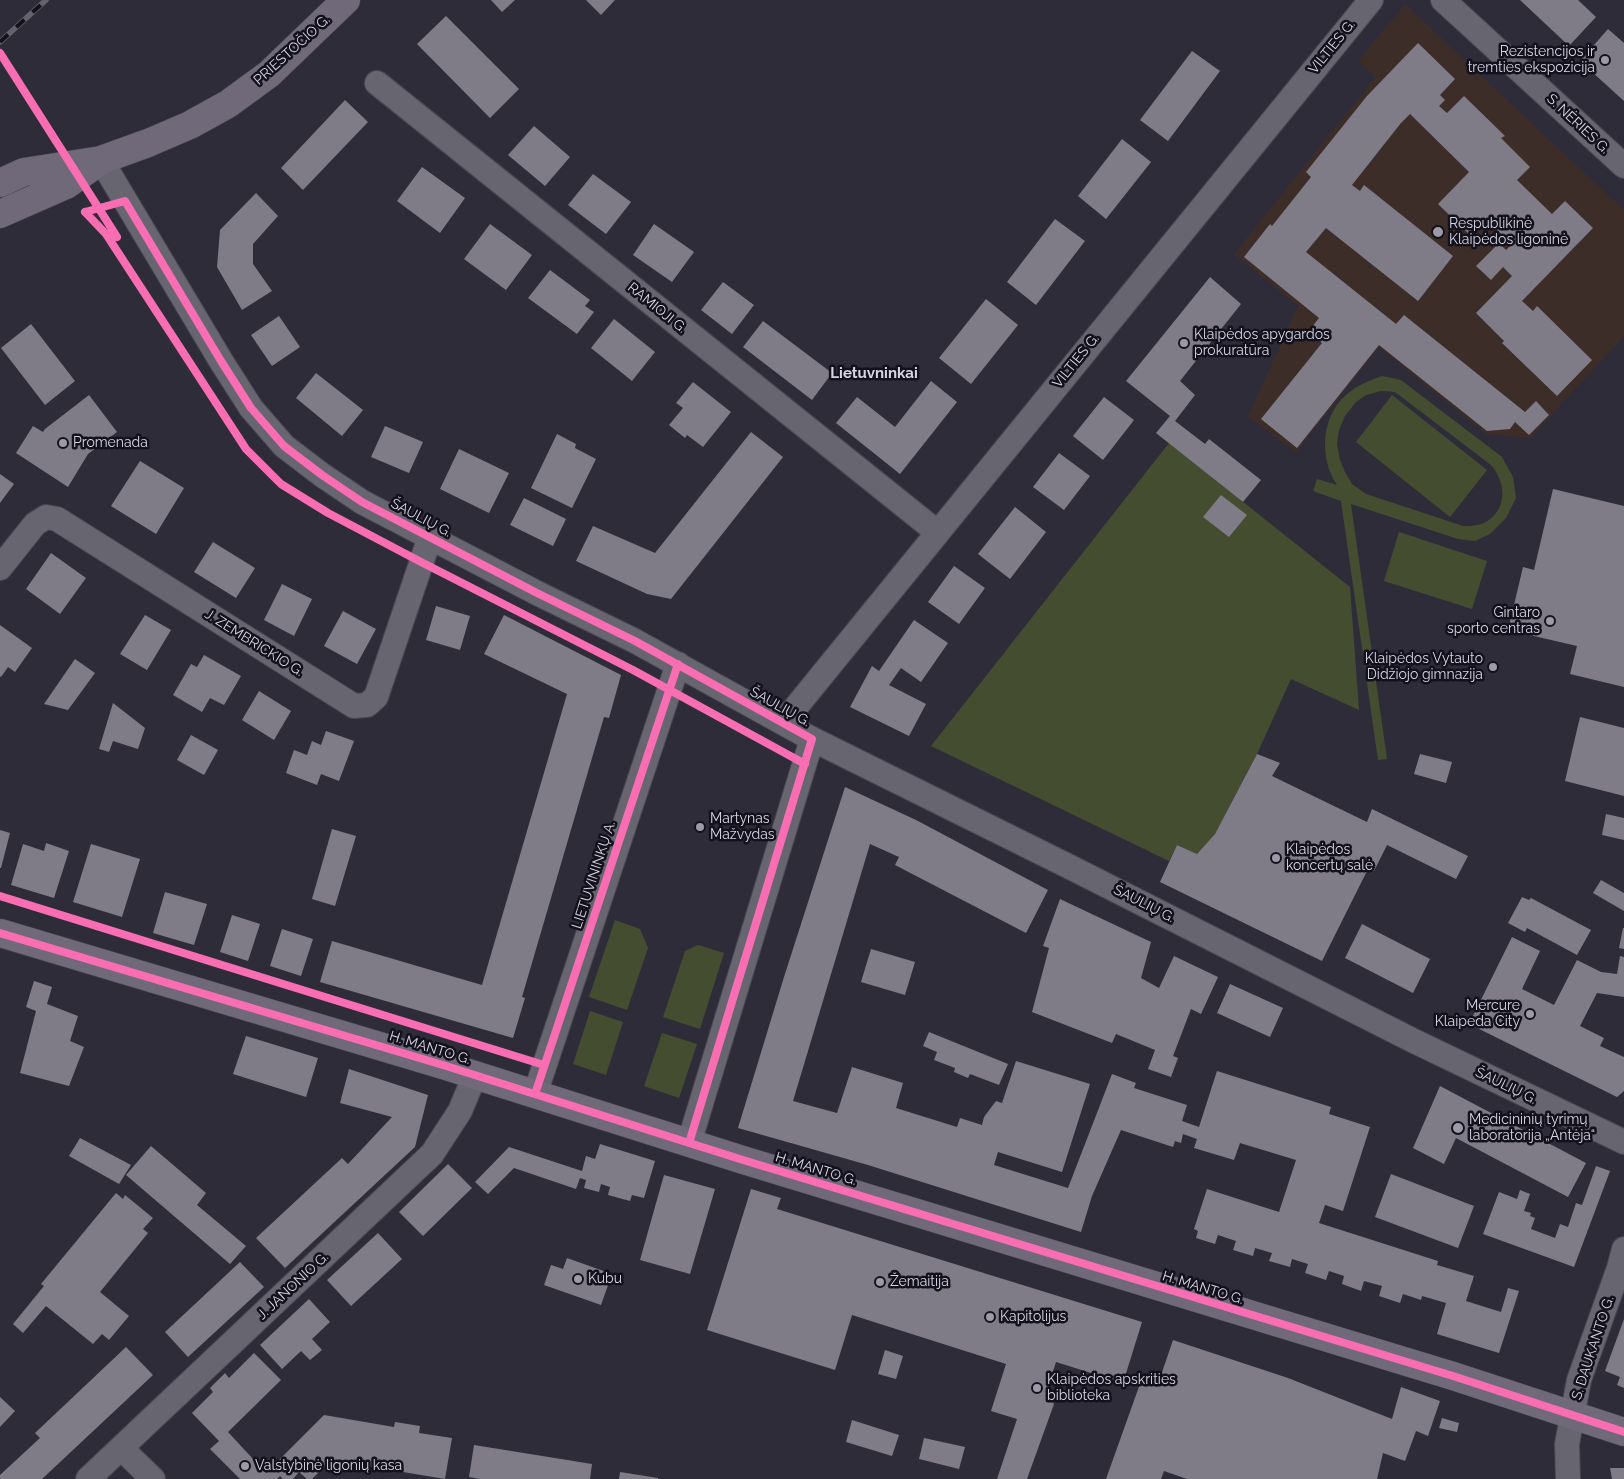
<!DOCTYPE html>
<html>
<head>
<meta charset="utf-8">
<style>
	body { margin:0 }
	canvas { display:block; background:#2e2c39 }
</style>
</head>
<body>
<canvas width="1624" height="1479"></canvas>
<script>
const context = document.querySelector('canvas').getContext('2d');
context.lineJoin = 'round';
function paint(path, color) { context.fillStyle = color; context.fill(path, 'evenodd'); }
function strokePath(path, color, width, dash) { context.strokeStyle = color; context.lineWidth = width; context.lineCap = dash ? 'butt' : 'round'; context.setLineDash(dash || []); context.stroke(path); }
function label(font, color, halo, rows, align = 'center') {
  context.font = font + ' Raleway,sans-serif'; context.lineWidth = 5; context.setLineDash([]); context.textBaseline = 'middle'; context.strokeStyle = halo; context.fillStyle = color; for (const [text, x, y, turn = 0] of rows) {
    context.save(); context.translate(x, y); context.rotate((+turn || 0) * Math.PI / 180); context.textAlign = isNaN(turn) ? turn : align; if (halo) context.strokeText(text, 0, 0); context.fillText(text, 0, 0); context.restore();
  }
}
paint(new Path2D(`
	M1405,4l219,206v126l-94,102 -44,-4 -107,-87 -83,105 -48,-35 50,-111 -64,-52 142,-177 -18,-16z`), '#3d2d28');
paint(new Path2D(`
	M1382,376l19,4 101,77 11,20 3,21 -10,20 -16,16 -15,7 -17,-2 -107,-35 36,255 -9,1 -37,-259 -28,-10 4,-12 20,6c-19,-28 -16,-73 14,-94 9,-7 20,-11 31,-15zM1381,391l14,1 96,73c15,17 17,44 -5,57 -7,4 -16,4 -23,4l-97,-32 -14,-10 -7,-12 -5,-12 -3,-16 2,-14 6,-14 11,-14 10,-7z
	M1392,395l95,75 -37,47 -94,-75z
	M1169,443l181,144 9,123 -68,-31 -34,75 -42,80 -18,20 -20,-9 -8,16 -238,-115z
	M1399,532l88,29 -15,48 -88,-28z
	M615,920l25,9 8,19 -21,62 -38,-13z
	M698,945l26,8 -24,76 -37,-12 22,-66z
	M590,1011l33,11 -17,53 -33,-11z
	M662,1033l35,11 -18,54 -35,-12z`), '#444d30');
paint(new Path2D(`
	M491,0h24l-13,12z
	M586,0h29l-14,15z
	M1520,0h58l18,17 -27,29z
	M446,16l73,73 -29,29 -73,-74z
	M1608,29l16,14v58l-44,-40z
	M1418,43l37,36 -15,16 5,5 -6,6 8,7 17,-17 41,40 -4,2 29,29 -13,13 35,34 13,-13 28,27 -71,73 11,10 4,-5 55,54 -35,36 -55,-53 2,-2 -28,-28 36,-37 -9,-9 -12,13 -15,-14 23,-23 7,7 6,-6 -26,-24 -15,16 -33,-32 31,-32 -59,-58 -9,9 -49,62 8,6 4,-6 89,71 -35,45 -92,-73 -20,24 90,72 8,-9 121,97 11,-11 13,14 -20,20 -14,-13 -5,7 -23,2 -108,-86 -82,103 -36,-29 61,-76 -14,-11 11,-14 -75,-61 26,-33 2,2 39,-49 -5,-5 61,-76z
	M1192,51l28,20 -52,70 -28,-21z
	M345,100l23,22 -65,68 -22,-22z
	M534,126l36,31 -25,29 -37,-31z
	M1122,139l29,23 -45,57 -28,-23z
	M422,167l43,31 -25,35 -43,-32z
	M593,174l38,28 -25,32 -38,-29z
	M256,193l22,23 -25,28v20l19,27 -30,19 -25,-43 3,-37z
	M1055,219l30,22 -49,64 -29,-23z
	M490,224l42,31 -26,35 -42,-31z
	M654,224l40,28 -22,30 -39,-27z
	M550,270l40,30 -5,6 9,6 -17,22 -49,-36z
	M1210,277l31,27 -61,77 15,14 -20,26 30,23 4,-5 52,41 -18,22 -87,-69 14,-17 -44,-35z
	M723,282l31,23 -22,29 -31,-24z
	M986,299l32,26 -47,59 -32,-26z
	M279,316l21,31 -28,19 -21,-31z
	M614,319l41,33 -23,29 -41,-33z
	M763,321l69,52 -20,27 -69,-53z
	M31,324l44,57 -30,24 -44,-57z
	M316,373l47,37 -21,26 -46,-38z
	M931,381l26,21 -57,72 -64,-51 21,-26 38,30z
	M693,382l38,30 -28,35 -16,-12 -2,3 -16,-13 14,-17 -7,-5z
	M89,395l28,37 -29,22 -20,33 -52,-34 17,-27 10,6 2,-3z
	M1104,397l30,23 -31,40 -30,-24z
	M385,426l38,16 -14,31 -38,-16z
	M751,432l32,25 -112,142 -24,-5 -71,-33 17,-35 62,27z
	M557,434l19,10 -1,4 21,11 -24,49 -41,-20z
	M459,449l50,24 -20,40 -49,-24z
	M1059,453l31,23 -26,34 -31,-23z
	M140,461l44,27 -28,46 -45,-28z
	M0,474l14,10 -14,19z
	M1553,489l71,17v181l-54,-13 7,-28 -69,-16 15,-63 11,3z
	M1221,495l26,20 -18,22 -26,-20z
	M524,498l42,21 -13,27 -43,-21z
	M1015,507l31,25 -36,47 -32,-25z
	M213,542l42,26 -19,30 -42,-26z
	M51,553l35,25 -26,36 -34,-25z
	M954,566l31,22 -26,36 -31,-22z
	M282,584l30,15 -18,37 -30,-16z
	M436,606l34,10 -10,34 -34,-10z
	M343,611l33,18 -19,35 -33,-18z
	M145,615l26,15 -24,40 -27,-16z
	M504,615l117,60 -12,43 -5,-1 -82,280 3,1 -12,40 -193,-56 12,-41 150,44 85,-291 -83,-40z
	M914,620l34,23 -27,39 -20,-14 -12,17 37,19 -17,32 -59,-29 22,-41 7,5z
	M0,625l32,23 -17,24 -7,-5 -7,10 -1,-1z
	M204,655l37,21 -17,29 -14,-7 -8,14 -29,-17 18,-31 6,3z
	M75,659l20,14 -27,37 -24,-6z
	M259,691l32,20 -17,29 -32,-20z
	M113,703l32,25 -7,21 -25,-8 -4,11 -10,-3z
	M1580,717l44,11v68l-59,-15z
	M326,731l28,10 -15,40 -18,-7 -4,11 -31,-12 8,-23 13,5 5,-14 9,4z
	M191,735l27,15 -14,25 -27,-15z
	M1257,754l23,9 -8,13 95,46 5,-13 96,47 -12,23 -69,-34 -13,26 -6,-2 -46,92 -162,-79 17,-37 20,9 18,-20z
	M1420,754l32,8 -6,21 -32,-9z
	M845,787l71,33 132,70 -22,43 -131,-68 4,-8 -29,-13 -77,257 44,12 15,-46 51,16 -7,25 61,19 3,-9 22,7 2,-8 12,-16 6,2 14,-42 74,23 -28,88 -64,-20 -4,13 74,23 44,-114 24,9 -2,5 53,17 -5,16 17,6 18,-56 114,36 -2,7 41,13 -27,84 -18,-6 -6,18 119,38 -1,4 37,11 -8,25 35,11 7,-24 11,3 -20,62 -62,-19 9,-31 -24,-7 -1,4 -18,-6 -3,9 -21,-7 3,-10 -18,-5 -3,10 -19,-7 2,-8 -15,-5 -3,9 -21,-7 3,-9 -16,-5 -2,8 -21,-6 3,-8 -17,-5 -2,8 -20,-6 3,-9 -18,-6 -3,9 -19,-6 2,-7 -4,-2 13,-40 72,23 17,-52 -56,-17 -6,17 -40,-12 3,-9 -14,-5 -2,9 -6,-2 -2,6 -52,-17 -29,66 -11,36 -213,-67 -130,-37 46,-151z
	M1606,814l18,4v22l-22,-5z
	M332,829l24,7 -21,70 -23,-7z
	M0,830l10,3 -9,35h-1z
	M46,843l23,8 -15,47 -43,-13 12,-41 21,7z
	M91,844l49,15 -18,58 -49,-15z
	M1601,880l23,13v18l-31,-18z
	M165,892l42,12 -13,41 -41,-12z
	M1522,897l7,3 2,-2 60,32 -14,25 -50,-27 -2,4 -17,-9z
	M1060,899l91,43 -10,36 18,10 15,-32 44,21 -17,37 -10,-5 -18,47 5,2 -7,19 -23,-8 7,-19 -39,-16 -4,9 -80,-31 17,-64 -6,-2z
	M232,915l28,9 -12,37 -28,-9z
	M1362,924l68,35 -17,34 -68,-35z
	M1623,928h1v21l-5,-1z
	M282,929l31,10 -12,37 -31,-10z
	M1512,937l28,14 -18,38 32,16 23,-45 24,12 16,2 3,-18 4,1v40l-27,-4 -17,33 24,12 -4,8 24,11v34l-7,6 -148,-73z
	M871,949l44,13 -10,33 -44,-13z
	M34,981l18,6 -5,17 31,12 -8,25 14,6 -15,39 -49,-13 16,-62 -10,-4z
	M1230,984l53,24 -13,29 -53,-24z
	M929,1032l79,32 -9,21 -29,-11 -2,4 -14,-6 1,-4 -21,-8 3,-8 -14,-6z
	M246,1036l72,22 -12,39 -73,-23z
	M349,1069l79,26 -13,52 -130,121 -29,-30 86,-80 6,6 44,-47 -52,-14z
	M1440,1086l146,77 -18,34 -112,-59 -12,26 -31,-16z
	M80,1138l51,27 -12,19 -50,-28z
	M600,1144l55,17 -11,37 -12,-3 -2,6 -22,-6 2,-8 -9,-3 -2,8 -15,-4 2,-8 -6,-2 -4,11 -62,-21 -26,26 -13,-12 34,-35 73,24 4,-15 9,3z
	M151,1146l55,47 -9,12 49,41 -16,18 -104,-89z
	M448,1164l24,24 -49,48 -24,-24z
	M1596,1166l14,5 -36,96 -91,-33 16,-42 18,7 3,-9 10,4 -6,17 7,2 -1,3 5,2 -4,11 24,9 5,-14 8,3 8,-24 6,2z
	M1391,1174l83,32 -16,42 -83,-31z
	M664,1175l51,14 -25,85 -50,-14z
	M751,1189l30,9 -4,11 365,113 -19,61 -67,-21 -10,31 8,11 -27,75h-30l20,-60 -26,-8 15,-47 -154,-49 -17,55 -128,-40z
	M116,1193l7,6 2,-4 28,23 -10,11 5,4 -48,59 29,24 -20,24 -7,-6 -9,10 -47,-38 -23,27 -10,-9 31,-38 -3,-2z
	M378,1233l24,26 -51,47 -24,-26z
	M567,1258l45,16 -11,31 -57,-20 7,-20 12,4z
	M240,1262l24,25 -76,70 -23,-25z
	M309,1299l21,23 -18,17 10,11 -12,10 -9,-9 -19,18 -22,-24z
	M1624,1319v69l-7,-3 3,-8 -15,-6z
	M1173,1340l115,38 104,41 9,-32 39,14 -12,35 -12,-5 -11,30 -22,-8 -6,26h-190l-23,-8 -3,8h-55l35,-98 16,6z
	M126,1347l27,28 -111,104h-42v-4l40,-37 -5,-5z
	M885,1350l18,6 -7,23 -18,-5z
	M254,1353l27,27 -53,52 38,41 58,-58 70,12 1,-5 25,4 -1,7 33,5 -7,41 -114,-19 -19,19h-5l-8,-7 -6,7h-10l-3,-3 -3,3h-37l-30,-30 9,-8 -27,-28 21,-21 -3,-4 15,-15 4,5z
	M0,1397l15,14 -15,16z
	M1442,1418l17,5 -2,9 -18,-4z
	M852,1420l47,15 -7,21 -46,-14z
	M924,1438l41,9 -6,22 -40,-10z
	M474,1445l118,19 -2,15h-110l-11,-2z
	M1610,1468h14v11h-12z
	M620,1472l38,6v1h-39z`), '#7f7c88');
const minor = new Path2D(`
	M1443,0l181,166
	M377,83l560,449
	M101,160l120,201 30,47 33,38 38,29 40,27 175,91 98,48 177,98 258,128 344,174 210,101
	M0,568l35,-44 11,-7 11,2 297,187 13,-1 9,-8 54,-160
	M783,723l588,-723
	M535,1094l143,-430
	M689,1143l123,-404
	M121,1448l32,31
	M88,1479l344,-325 28,-43 15,-36
	M1568,1479l-1,-35 12,-64 40,-112 5,-19`);
const major = new Path2D(`
	M0,183l24,-11 77,-12 47,-17 42,-18 38,-21 41,-30 77,-74
	M0,214l66,-29 30,-21
	M0,933l443,132 300,95 710,216 171,56`);
strokePath(minor, '#494753', 26);
strokePath(major, '#494753', 29);
strokePath(minor, '#676570', 24);
strokePath(major, '#6f6979', 28);
const rail = new Path2D(`
	M0,42l46,-42`);
strokePath(rail, '#64626c', 5.5);
strokePath(rail, '#13111c', 4, [11]);
strokePath(new Path2D(`
	M0,53l117,184
	M85,212l40,-11 96,160 30,47 33,38 38,29 40,27 175,91 98,48 177,98 -123,404
	M85,212l21,22 140,215 35,35 47,29 93,49 212,108 172,94
	M0,896l544,169
	M0,933l443,132 300,95 710,216 171,56
	M535,1094l143,-430`), '#f96db3', 8);
for (const [x, y, r, color] of [
	[1605,60,5,"#9c9aa9"],
	[1438,232,6,"#9c9aa9"],
	[1184,343,5,"#9c9aa9"],
	[63,443,5,"#9c9aa9"],
	[1550,621,5,"#9c9aa9"],
	[1493,667,5,"#9c9aa9"],
	[700,827,5,"#9c9aa9"],
	[1276,858,5,"#9c9aa9"],
	[1530,1014,5,"#9c9aa9"],
	[1458,1128,6,"#9c9aa9"],
	[578,1279,5,"#9c9aa9"],
	[880,1282,5,"#9c9aa9"],
	[990,1317,5,"#9c9aa9"],
	[1037,1388,5,"#9c9aa9"],
	[245,1466,5,"#9c9aa9"]
]) { const dot = new Path2D(); dot.arc(x, y, r, 0, 2 * Math.PI); context.fillStyle = color; context.fill(dot); strokePath(dot, '#13111c', 2); }
label('14px', '#d7d5e5', '#13111c', [
	["VILTIES G.",1332,47,-51],
	["PRIESTOČIO G.",292,50,-42],
	["S. NĖRIES G.",1578,124,43],
	["RAMIOJI G.",657,308,39],
	["VILTIES G.",1076,361,-51],
	["ŠAULIŲ G.",421,518,28],
	["J. ZEMBRICKIO G.",254,643,32],
	["ŠAULIŲ G.",780,707,29],
	["LIETUVININKŲ A.",594,875,-72],
	["ŠAULIŲ G.",1144,904,27],
	["H. MANTO G.",430,1048,17],
	["ŠAULIŲ G.",1506,1086,26],
	["H. MANTO G.",816,1169,17],
	["J. JANONIO G.",293,1286,-43],
	["H. MANTO G.",1203,1288,17],
	["S. DAUKANTO G.",1593,1348,-72]
]);
label('14px', '#d7d5e5', '#13111c', [
	["Rezistencijos ir",1595,52,"right"],
	["tremties ekspozicija",1595,68,"right"],
	["Respublikinė",1449,224],
	["Klaipėdos ligoninė",1449,240],
	["Klaipėdos apygardos",1194,335],
	["prokuratūra",1194,351],
	["Promenada",73,443],
	["Gintaro",1540,613,"right"],
	["sporto centras",1540,629,"right"],
	["Klaipėdos Vytauto",1483,659,"right"],
	["Didžiojo gimnazija",1483,675,"right"],
	["Martynas",710,819],
	["Mažvydas",710,835],
	["Klaipėdos",1286,850],
	["koncertų salė",1286,866],
	["Mercure",1520,1006,"right"],
	["Klaipeda City",1520,1022,"right"],
	["Medicininių tyrimų",1469,1120],
	["laboratorija „Antėja“",1469,1136],
	["Kubu",588,1279],
	["Žemaitija",890,1282],
	["Kapitolijus",1000,1317],
	["Klaipėdos apskrities",1047,1380],
	["biblioteka",1047,1396],
	["Valstybinė ligonių kasa",255,1466]
], 'left');
label('bold 15px', '#d7d5e5', '#13111c', [
	["Lietuvninkai",874,373]
]);
</script>
</body>
</html>
